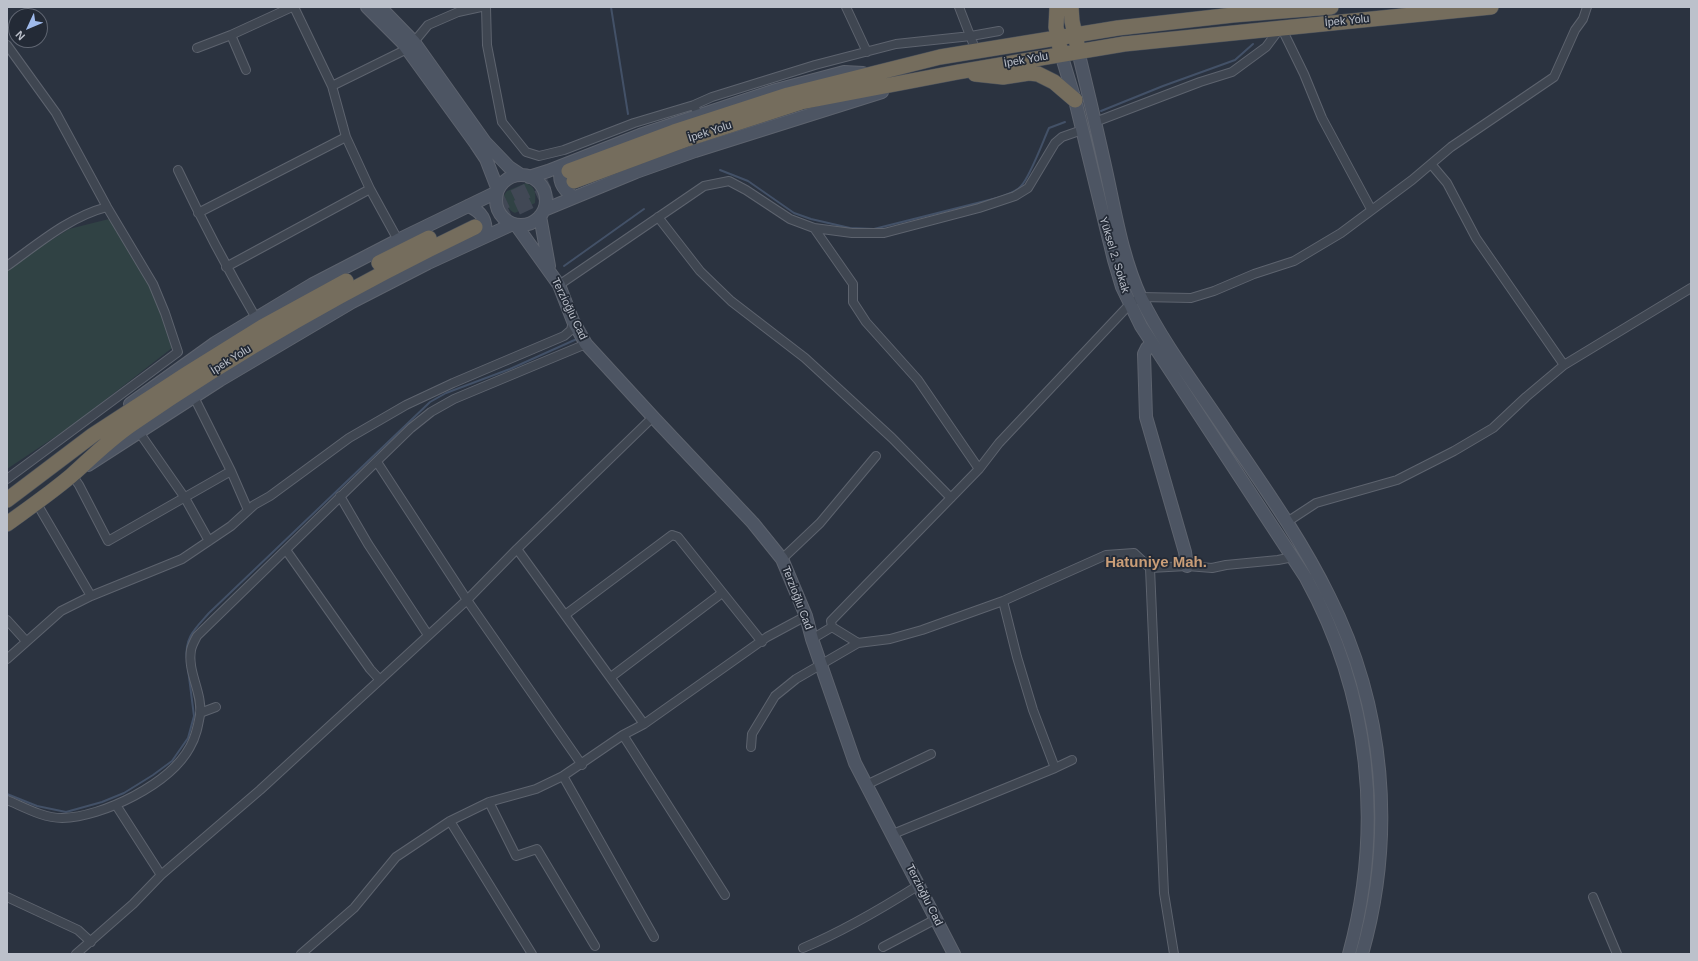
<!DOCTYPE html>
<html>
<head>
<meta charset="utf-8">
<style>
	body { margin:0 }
	#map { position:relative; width:1698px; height:961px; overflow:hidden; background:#2b3340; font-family:Helvetica,sans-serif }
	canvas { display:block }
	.frame { position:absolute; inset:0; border:8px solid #bcc1cb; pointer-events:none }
	.north { position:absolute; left:8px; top:8px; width:40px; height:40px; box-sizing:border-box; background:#232a36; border:1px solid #606672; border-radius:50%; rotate:226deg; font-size:11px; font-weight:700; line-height:16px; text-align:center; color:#bcc1cb }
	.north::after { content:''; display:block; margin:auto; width:14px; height:18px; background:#9fbaec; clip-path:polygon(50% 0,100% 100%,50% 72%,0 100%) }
</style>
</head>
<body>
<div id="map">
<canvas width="1698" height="961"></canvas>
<div class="frame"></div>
<div class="north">N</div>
</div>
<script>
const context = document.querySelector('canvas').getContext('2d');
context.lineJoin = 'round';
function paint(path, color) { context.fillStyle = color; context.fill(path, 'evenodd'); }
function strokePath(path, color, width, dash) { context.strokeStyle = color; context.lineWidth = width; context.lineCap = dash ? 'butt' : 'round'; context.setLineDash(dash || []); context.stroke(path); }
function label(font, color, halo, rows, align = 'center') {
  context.font = font + ' Helvetica,sans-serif'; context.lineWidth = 3.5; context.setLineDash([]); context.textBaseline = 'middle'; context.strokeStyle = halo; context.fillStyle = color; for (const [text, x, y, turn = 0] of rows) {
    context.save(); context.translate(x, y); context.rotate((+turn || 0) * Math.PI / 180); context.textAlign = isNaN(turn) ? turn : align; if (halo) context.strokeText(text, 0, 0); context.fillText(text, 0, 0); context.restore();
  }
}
paint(new Path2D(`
	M526,183c10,4 10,11 9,20l-20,10c-7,-3 -12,-11 -11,-18l3,-4z
	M109,219l44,69 19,60 -99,77 -66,44v-201l62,-39z`), '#304244');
strokePath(new Path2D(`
	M611,7l17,107
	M1101,111l62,-25 72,-26 18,-16
	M720,170l28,11 46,32 17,6 39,9 24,1 127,-32c7,-3 16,-6 20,-11 9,-9 22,-45 28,-58l16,-6
	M564,266l80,-57
	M187,659c-3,-22 9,-31 22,-46l221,-211 16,-9 64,-24 69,-31
	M7,794l30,12 29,6 36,-10 22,-9 29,-18 19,-14 16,-23 6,-22 -6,-47`), '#435167', 2);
strokePath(new Path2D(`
	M493,207l76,-36
	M475,227l99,-46`), '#414855', 15, [15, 8]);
const street = new Path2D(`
	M294,7l38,79 14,51 24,52 28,51
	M486,7l1,38 15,77 24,30 13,4 25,-6 70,-27 60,-18 4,10
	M846,7l21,45
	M959,7l17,44
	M231,35l15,35
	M414,42l14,-17 30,-13 23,-5
	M7,45l49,68 51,94 46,77 12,29 13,39 -171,127
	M197,48l34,-13 61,-28
	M332,86l75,-37
	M694,105l18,-8 103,-32 81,-21 75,-8 28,-5
	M1095,122l105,-40 32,-10 34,-25 15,-20 23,47 18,44 49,91
	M1431,164l16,19 29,55 88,127
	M178,170c24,51 50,100 78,148
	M198,213l148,-76
	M658,217l42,54 31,30 74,57 87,80 59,60
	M814,228l39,56v18l13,20 52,58 61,89
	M7,266c32,-23 62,-49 100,-59
	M226,267l144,-78
	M559,285l145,-99 25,-5 17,9 44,29 24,9 38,5h32l95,-25 36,-12 13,-8 27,-45 7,-6 20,-7
	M194,397l37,74 17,39
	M139,432l46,66 24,43
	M377,462l90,138 115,165
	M72,475l7,10 29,56 123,-70
	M340,496l28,48 60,91
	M36,502l55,94
	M1287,522l29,-19 81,-23 57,-29 39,-23 33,-31 38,-32 127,-77
	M517,549l127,175
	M286,550l84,119 10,11
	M782,559l38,-36 56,-67
	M1150,568l14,325 10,61
	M565,615l107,-80 6,2 84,105
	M7,620l19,21
	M832,627l-1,-6 148,-152 20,-26 131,-139 11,-7 50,1 23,-7 40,-17 40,-13 47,-28 71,-53 39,-33 103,-70 21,-47 8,-11 4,-12
	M812,639l20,-12 26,16
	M7,659l54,-48 30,-15 91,-37 49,-33 23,-21 16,-9 79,-58 57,-33 47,-22 111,-47 7,-6 2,-9
	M611,677l111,-84
	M200,713l16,-6
	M623,735l102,160
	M751,747l1,-13 23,-38 21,-17 62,-36 32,-4 32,-9 81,-29 103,-46 28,-2 16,15 37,-2 25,2 14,-3 52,-5 15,-3
	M1055,768l17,-8
	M563,776l91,161
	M866,785l65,-31
	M7,800c17,7 36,18 55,18 41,-1 108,-34 128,-71 6,-10 8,-21 10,-32 3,-22 -13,-43 -9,-65 1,-5 4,-10 6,-14l214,-208 20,-16 23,-13 132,-55
	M489,802l27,54 21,-7 58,97
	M116,805l45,70
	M450,821l82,133
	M893,834l162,-66 -22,-58 -16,-53 -14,-56
	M7,897l71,33 13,12
	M1593,897l24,57
	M883,947l53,-28
	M803,948c41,-17 78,-39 116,-63
	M76,954l57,-50 28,-29 99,-85 207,-190 50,-51 136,-132
	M301,954l53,-46 42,-51 54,-36 39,-19 47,-13 27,-13 60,-41 21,-11 123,-87 39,-21`);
const secondary = new Path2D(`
	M367,7l35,35 74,102 10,15 12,31
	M380,7l34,35 71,100 24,25 12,8
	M1078,51c10,41 20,83 29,124 9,42 16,84 34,123 23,47 58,92 87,136 36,53 73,105 101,162 56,111 67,239 33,358
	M1061,54l14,46 39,160 8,27 19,39 165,252c64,116 78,248 43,376
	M562,166c-5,14 0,22 11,31
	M496 200a25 25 0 1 1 50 0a25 25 0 1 1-50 0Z
	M529,177l19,-6 92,-36 136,-45 68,-18 19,1
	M468,206c15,6 18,14 18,29
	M544,210l92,-38 59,-21 187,-59
	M540,216l9,50
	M516,225l43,60 14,36 13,23 67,73 100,106 29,36 24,57 6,23 43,124 99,191
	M1152,343l-5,5 -3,6 2,63 39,135 2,14
	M130,404l85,-61 98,-59 85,-44 99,-48
	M88,465l132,-85 132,-78 76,-39 85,-39`);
const highway = new Path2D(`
	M1057,7l-1,20 4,21
	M1071,7l1,14 5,23
	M975,74l28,3 26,-4 9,1 16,8 21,18
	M569,171l105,-39 114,-37 152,-38 178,-29 115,-13 98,-8
	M574,181l113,-42 114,-37 157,-30 166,-28 367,-37
	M379,263l50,-25
	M7,500l86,-65 92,-60 77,-48 84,-46
	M7,524c22,-16 45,-32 65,-49 20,-18 38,-36 60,-51 109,-75 224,-140 343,-197`);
strokePath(street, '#5d636e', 10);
strokePath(secondary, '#5d636e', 14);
strokePath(highway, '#49505b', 16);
strokePath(street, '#3f4651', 8);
strokePath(secondary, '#4d5563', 12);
strokePath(highway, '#756d5d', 15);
label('11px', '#bcc1cb', '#232a36', [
	["İpek Yolu",1347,21,-5],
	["İpek Yolu",1026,60,-10],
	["İpek Yolu",710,132,-18],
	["Yüksel 2. Sokak",1114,255,73],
	["Terzioğlu Cad",569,309,64],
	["İpek Yolu",231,360,-32],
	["Terzioğlu Cad",797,598,69],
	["Terzioğlu Cad",924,895,63]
]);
label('bold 15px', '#ca9e78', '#232a36', [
	["Hatuniye Mah.",1156,563]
]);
</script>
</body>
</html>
